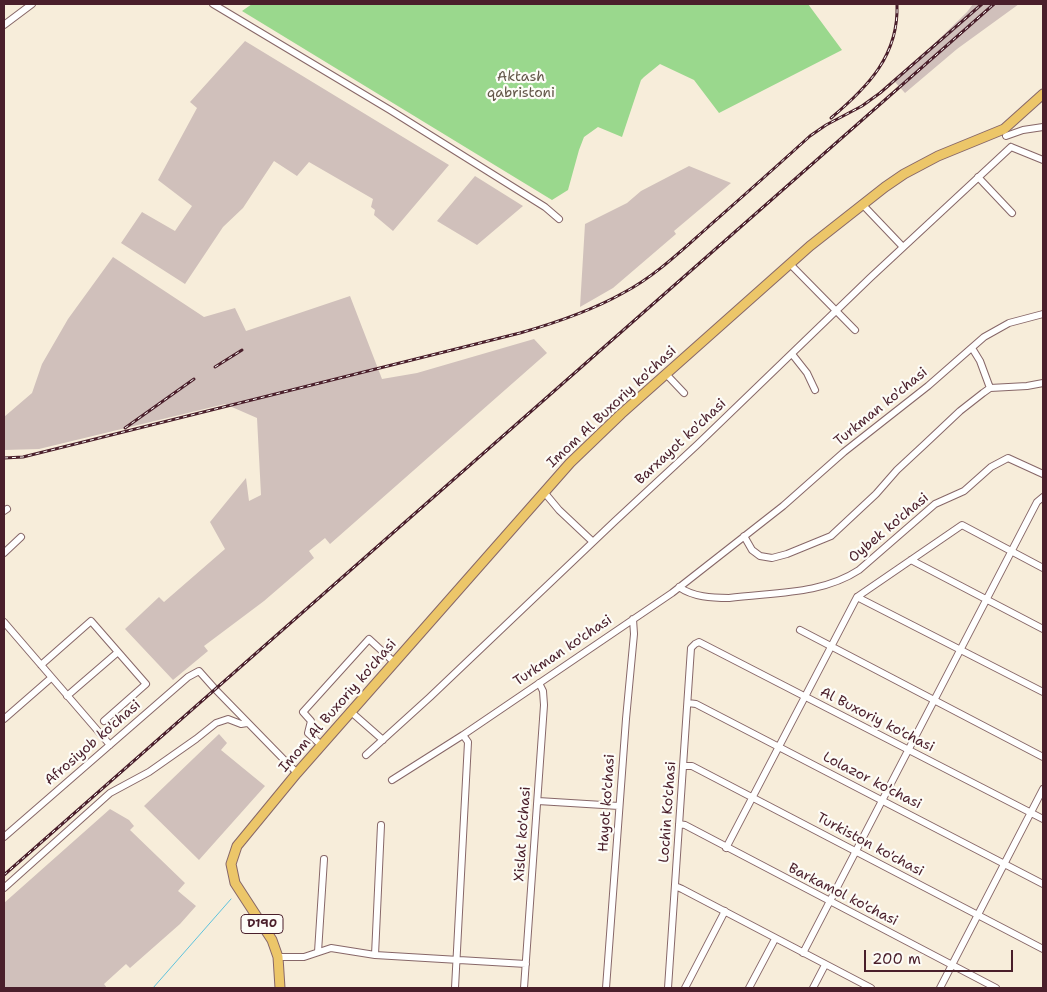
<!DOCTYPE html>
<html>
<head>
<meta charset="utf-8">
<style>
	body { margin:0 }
	#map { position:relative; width:1047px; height:992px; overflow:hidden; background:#f7edda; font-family:"Shantell Sans",sans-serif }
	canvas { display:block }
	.frame { position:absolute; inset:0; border:5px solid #4a1f2b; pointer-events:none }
	.scale { position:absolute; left:864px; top:950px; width:149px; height:22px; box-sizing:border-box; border:2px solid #4a1f2b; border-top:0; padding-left:6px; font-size:15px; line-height:18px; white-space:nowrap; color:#4a1f2b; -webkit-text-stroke:4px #fdfcf7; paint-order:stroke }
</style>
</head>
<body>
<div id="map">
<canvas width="1047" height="992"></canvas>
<div class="frame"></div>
<div class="scale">200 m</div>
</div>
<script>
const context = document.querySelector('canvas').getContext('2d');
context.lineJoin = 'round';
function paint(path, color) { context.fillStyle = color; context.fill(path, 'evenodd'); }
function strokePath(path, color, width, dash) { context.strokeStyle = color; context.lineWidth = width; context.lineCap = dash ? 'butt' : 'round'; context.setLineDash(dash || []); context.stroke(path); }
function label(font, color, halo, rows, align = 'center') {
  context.font = font + ' "Shantell Sans",sans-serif'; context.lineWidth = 4.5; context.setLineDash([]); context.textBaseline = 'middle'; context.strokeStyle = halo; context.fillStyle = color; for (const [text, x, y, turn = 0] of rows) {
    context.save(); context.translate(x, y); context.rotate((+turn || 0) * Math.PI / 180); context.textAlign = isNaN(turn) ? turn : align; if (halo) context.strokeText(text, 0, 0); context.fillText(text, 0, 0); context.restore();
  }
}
paint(new Path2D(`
	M973,4h46l-62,45 -52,44 -10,-11 72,-70z
	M245,41l204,124 -56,66 -19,-16 1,-5 -4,-3 2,-8 -64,-37 -12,14 -23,-15 -31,47 -20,19 -38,57 -64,-41 21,-31 33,19 17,-25 -34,-26 39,-72 -7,-6z
	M689,166l42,17 -57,48 2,3 -63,54 -33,19 5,-83 42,-21 14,-12z
	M475,176l48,30 -46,39 -40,-24z
	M113,257l91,60 31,-9 11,23 104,-35 32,83 35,-6 117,-34 13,14 -217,191 -5,-6 -16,13 5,7 -50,43 -60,45 4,5 -35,29 -48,-51 34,-32 5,5 61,-53 -15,-27 36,-44 3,23 12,-6 -4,-77 -32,-14 -186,45 -35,1v-33l28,-24 10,-29 26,-45z
	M219,734l8,9 -6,7 44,36 -66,74 -55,-54z
	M110,809l19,11 5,6 -4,4 55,53 -7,8 18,15 -16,18 -50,44 -4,-4 -22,20 3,4h-103v-85z`), '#d0c0bb');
paint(new Path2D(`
	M252,4h556l34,46 -123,63 -25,-33 -34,-16 -16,13 -3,3 -19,57 -24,-10 -14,10 -5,13 -11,40 -16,10 -310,-189z`), '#9ad88d');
strokePath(new Path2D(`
	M153,988l78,-89`), '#5ec2dc', 1);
const minor = new Path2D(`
	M213,4l177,106 155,97 14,12
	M4,25l28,-21
	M1006,136l17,-6 20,-3
	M1011,147l32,13
	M978,177l34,36
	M862,204l41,43
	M790,264l65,66
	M972,348l8,13 10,27
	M792,354l15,19 8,17
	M666,374l18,19
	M544,492l15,18 34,32
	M4,511l3,-2
	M744,536l8,14 8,6 12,2 15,-4 44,-18 45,-42 21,-24 28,-26 35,-33 23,-18 7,-5 37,-2 16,-3
	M4,553l17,-16
	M911,560l132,69
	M679,587c14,10 33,11 50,11 44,-6 92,-3 130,-28l76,-66 29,-13 27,-24 17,-9 35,16
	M857,597l186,95
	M4,622l106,123
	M800,630l243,127
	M41,665l50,-44 55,63 -42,37
	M67,696l51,-44
	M688,703l8,1 347,180
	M350,711l33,29
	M4,719l47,-41
	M321,745l-13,-12 3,-12 -8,-9 66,-73 25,23
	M366,755l64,-58 184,-175 84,-78 172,-166 141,-131
	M684,766h8l351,183
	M392,780l71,-45 209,-142 111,-87 61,-54 84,-66 56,-49 25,-14 34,-9
	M538,801l81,5
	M679,824l6,1 311,163
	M4,837l184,-160 11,-6 16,18 82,84
	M726,848l131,-251 105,-72 81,43
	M675,886l7,3 189,99
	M4,888l106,-95 39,-21 47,-33 20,-16 12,-4 13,5 6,-1
	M318,952l6,-93
	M803,953l234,-451 6,-5
	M375,955l6,-130
	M278,957h26l27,-9 44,7 151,9
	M455,988l13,-246 -5,-7
	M524,988l20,-283 -1,-14 -4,-8
	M606,988l20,-269 8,-85 -1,-15
	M668,988l23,-340 4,-4 4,-2 344,177
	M685,988l40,-77
	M749,988l26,-49
	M813,988l12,-23
	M940,988l103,-199`);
const major = new Path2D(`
	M280,988l-2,-31 -6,-17 -37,-57 -4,-19 6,-18 60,-73 273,-310 51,-49 189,-168 75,-59 19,-13 34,-18 66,-27 39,-35`);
strokePath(minor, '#876768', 8);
strokePath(major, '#876768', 11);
strokePath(minor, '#fff', 6);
strokePath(major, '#ecc669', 9);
const rail = new Path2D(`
	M831,118c37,-31 68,-63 66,-114
	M215,367l27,-17
	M125,428l69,-49
	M4,458l19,-1 497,-124c35,-10 71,-22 103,-40 31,-16 58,-42 84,-65 35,-31 69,-61 103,-92l16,-11 36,-19 18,-13 102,-89
	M4,875l990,-871`);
strokePath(rail, '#4a1f2b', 3);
strokePath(rail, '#fdfcf7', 1, [4]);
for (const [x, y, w] of [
	[262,924,42]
]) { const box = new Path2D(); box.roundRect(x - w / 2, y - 9.5, w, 19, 4); context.fillStyle = '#fdfcf7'; context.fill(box); strokePath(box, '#4a1f2b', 1); }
label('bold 12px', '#4a1f2b', null, [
	["D190",262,924]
]);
label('14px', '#625648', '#fdfcf7', [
	["Aktash",521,77],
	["qabristoni",521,93]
]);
label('14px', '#4a1f2b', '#fdfcf7', [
	["Imom Al Buxoriy ko'chasi",612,407,-43],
	["Turkman ko'chasi",881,407,-39],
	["Barxayot ko'chasi",681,442,-43],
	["Oybek ko'chasi",889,528,-40],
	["Turkman ko'chasi",563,651,-34],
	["Imom Al Buxoriy ko'chasi",338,706,-49],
	["Al Buxoriy ko'chasi",877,720,27],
	["Afrosiyob ko'chasi",93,743,-41],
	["Lolazor ko'chasi",872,781,27],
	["Hayot ko'chasi",607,803,-86],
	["Lochin Ko'chasi",668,812,-86],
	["Xislat ko'chasi",523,834,-86],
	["Turkiston ko'chasi",870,845,28],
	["Barkamol ko'chasi",843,895,27]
]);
</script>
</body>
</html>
